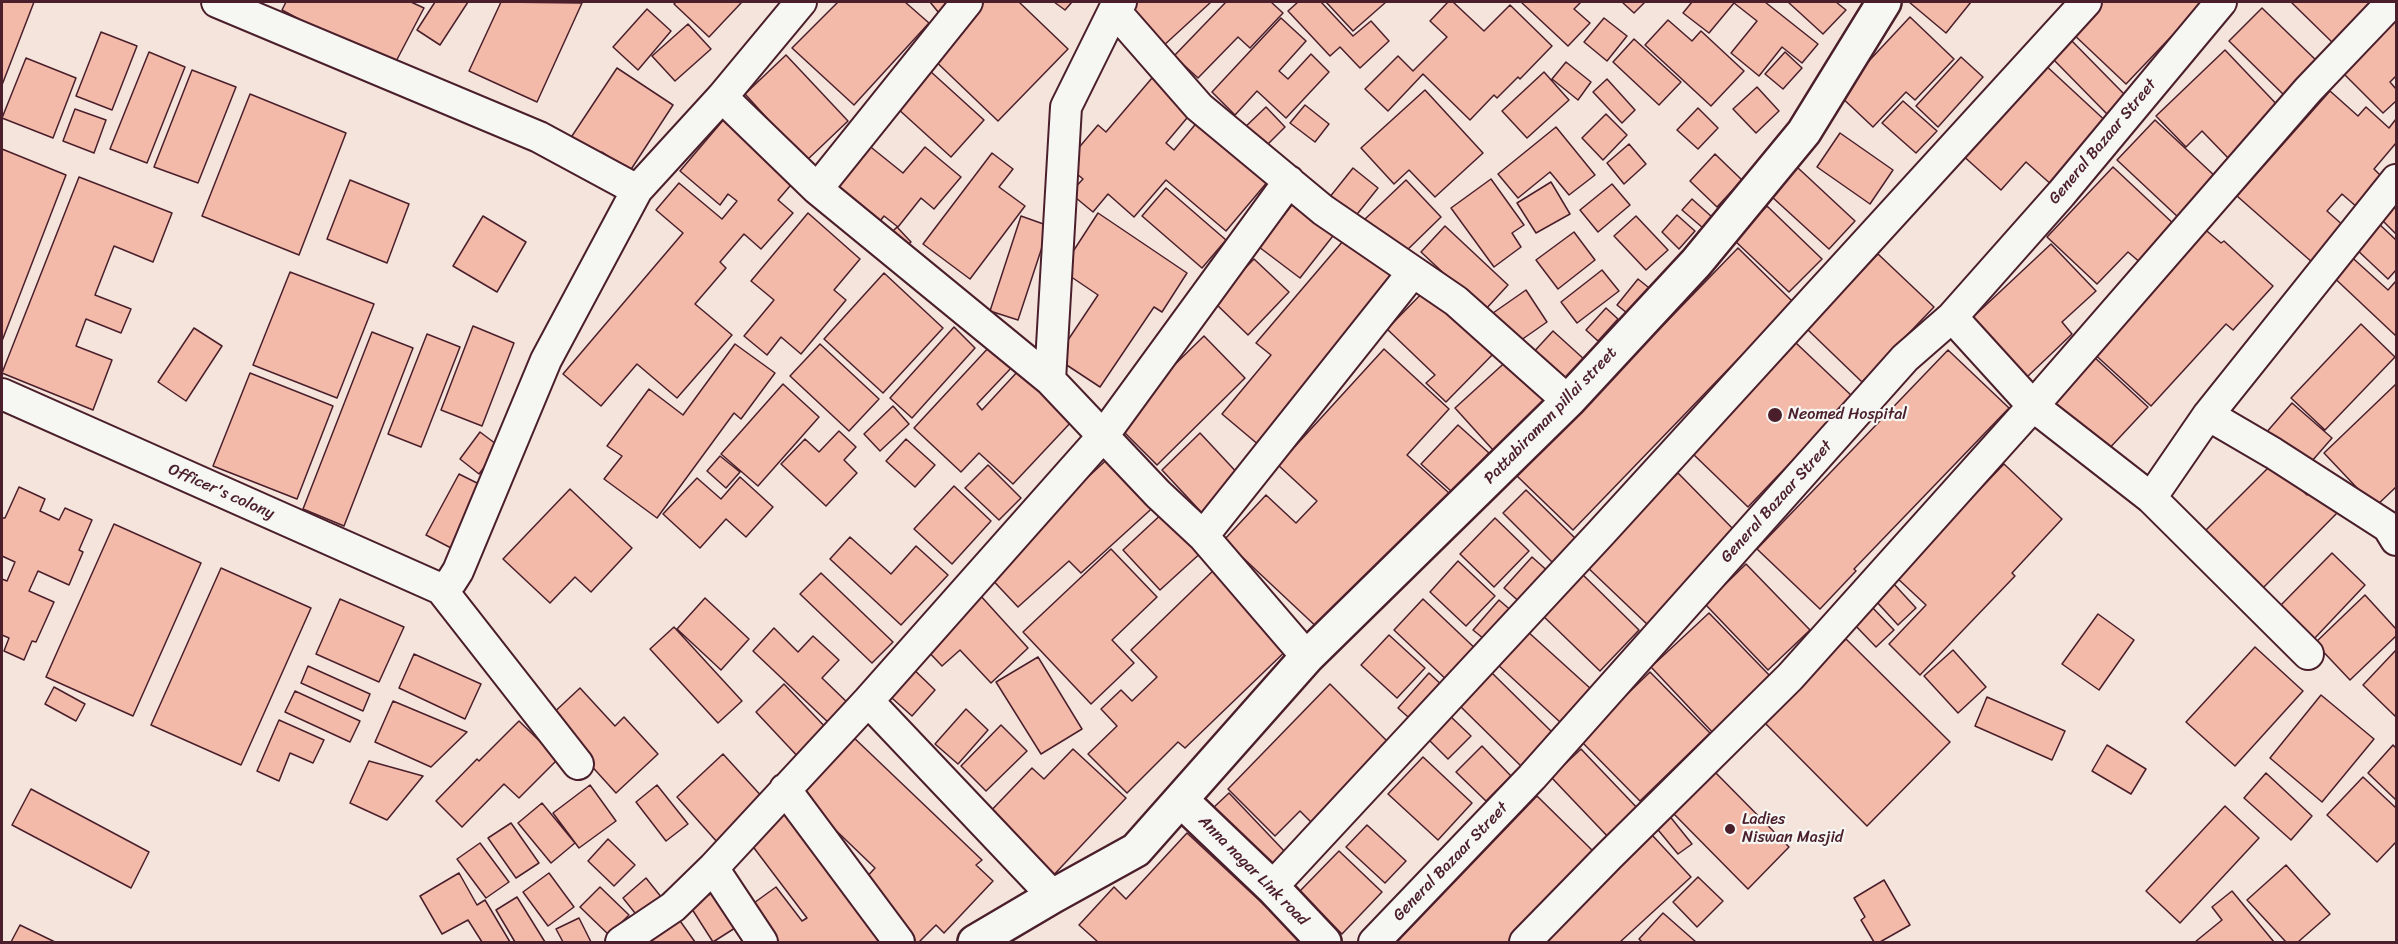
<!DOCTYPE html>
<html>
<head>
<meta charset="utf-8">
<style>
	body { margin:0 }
	#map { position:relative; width:2398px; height:944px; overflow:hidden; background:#f5e4dc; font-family:Sriracha,sans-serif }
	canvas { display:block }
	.frame { position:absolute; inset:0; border:3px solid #4a1f2b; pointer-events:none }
</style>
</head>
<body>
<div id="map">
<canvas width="2398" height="944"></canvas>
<div class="frame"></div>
</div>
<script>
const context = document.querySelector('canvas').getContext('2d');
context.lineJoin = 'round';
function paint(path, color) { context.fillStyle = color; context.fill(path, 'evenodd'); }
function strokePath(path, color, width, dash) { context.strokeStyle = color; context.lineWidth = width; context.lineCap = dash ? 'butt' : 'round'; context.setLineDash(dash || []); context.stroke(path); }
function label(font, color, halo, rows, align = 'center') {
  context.font = font + ' Sriracha,sans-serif'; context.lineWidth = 4.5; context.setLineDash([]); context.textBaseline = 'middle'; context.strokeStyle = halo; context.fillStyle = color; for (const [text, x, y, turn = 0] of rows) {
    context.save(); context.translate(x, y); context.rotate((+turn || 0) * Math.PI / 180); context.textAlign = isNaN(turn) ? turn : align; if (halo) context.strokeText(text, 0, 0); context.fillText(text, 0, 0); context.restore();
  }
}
const building = new Path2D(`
	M2,2h32l-32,83z
	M286,2h125l13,6 -32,61 -110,-59z
	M435,2h33l-28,43 -23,-15z
	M501,2l81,1 -45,99 -68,-31z
	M676,2h66l-33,35 -35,-33z
	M838,2h67l24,21 -75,82 -62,-57z
	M930,2h31l-18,16z
	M979,2h40l49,47 -70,72 -70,-67z
	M1054,2h18l-7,8z
	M1135,2h76l-49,45 -36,-38z
	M1226,2h45l12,11 -33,35 -12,-11 -40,41 -24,-22z
	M1298,2h23l32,34 18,-15 18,20 -29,27 -20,-21 -10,9 -42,-45z
	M1326,2h60l-33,29z
	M1448,2h5l31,29 26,-26 42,41 -32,33 -2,-2 -21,21 -3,-3 -24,25 -47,-46 -35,37 -23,-22 33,-33 15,15 34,-34 -17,-16z
	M1521,2h60l-7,7 16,14 -22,23z
	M1622,2h23l-11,11z
	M1692,2h73l53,42 -16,19 -20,-16 -23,29 -28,-23 26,-32 -23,-18 -25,30 -26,-20z
	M1788,2h48l10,8 -23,24z
	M1909,2h62l-25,31z
	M2101,2h103l-78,82 -55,-52z
	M2291,2h86l-42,43z
	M2262,8l58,56 -33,34 -58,-57z
	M647,9l24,22 -33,39 -25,-23z
	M2396,13v63l-6,6 6,7v12l-13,12 -44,-44z
	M1910,17l44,42 -39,41 -9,-8 -33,35 -35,-33z
	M1281,18l25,23 -27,30 9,8 23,-25 18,18 -43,46 -29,-27 -22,24 -23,-23z
	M1604,18l23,18 -20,25 -23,-19z
	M1668,20l24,21 9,-10 43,40 -33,35 -66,-61z
	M688,24l23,25 -36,32 -23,-25z
	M101,32l36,14 -25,64 -36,-14z
	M2069,38l57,58 -19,18 -57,-58z
	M1634,39l47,43 -22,23 -46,-43z
	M2225,50l58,61 -52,50 -29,-30 -16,16 -30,-31z
	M149,52l36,15 -38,96 -37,-14z
	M1785,52l17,16 -19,21 -18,-15z
	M786,55l62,66 -42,40 -61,-67z
	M1961,57l22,20 -45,50 -22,-21z
	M26,58l50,20 -23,60 -51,-20z
	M1566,62l25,20 -13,18 -26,-21z
	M2043,63l67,62 -57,61 -27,-24 -25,28 -41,-37z
	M617,68l56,37 -43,66 -28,-19 -4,6 -28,-19z
	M192,70l44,17 -38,96 -44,-16z
	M930,71l54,49 -33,37 -54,-49z
	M1544,72l25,28 -42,38 -25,-27z
	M1152,78l40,34 -26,31 8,7 25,-30 70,60 -43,51 -60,-51 -32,37 -26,-23 -15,18 -23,-19 13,-14 -18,-15 33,-39 8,7z
	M1607,79l28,31 -13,13 -29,-31z
	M1757,87l22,24 -23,22 -23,-24z
	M1425,90l58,63 -48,44 -26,-27 -15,14 -33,-36z
	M2330,91l28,25 8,-9 23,21 7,-9v24l-22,26 10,10 -26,29 -16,-14 -15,17 18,16 -32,36 -76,-67z
	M250,94l96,39 -47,122 -97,-39z
	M1903,101l34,30 -21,22 -34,-30z
	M1305,105l24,19 -14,18 -25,-19z
	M1266,107l19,20 -25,25 -20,-20z
	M1698,108l20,20 -20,21 -21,-19z
	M75,109l31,11 -12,33 -31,-12z
	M1606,114l21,21 -24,25 -21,-22z
	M725,118l71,61 -18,21 15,13 -32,36 -17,-15 -24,28 6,6 -31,36 37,31 -55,63 -40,-34 -36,42 -38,-32 120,-141 -27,-23 23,-27 43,36 15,-18 -9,-7 -8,11 -40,-34z
	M2155,120l62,58 -38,40 -62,-58z
	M1556,127l39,48 -26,20 -19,-23 -32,26 -20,-24z
	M1840,133l53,37 -23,34 -53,-37z
	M867,144l36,29 22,-26 36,30 -27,32 -13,-11 -23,29 -14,-11 -11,14 -46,-38z
	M1629,144l17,20 -22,20 -17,-21z
	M2,149l64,26 -64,166z
	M992,153l21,16 -14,18 26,19 -55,73 -47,-35z
	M1715,154l27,26 -25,27 -27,-26z
	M1797,167l58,54 -26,28 -58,-53z
	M2113,167l64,60 -35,37 -14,-12 -31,32 -50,-47z
	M1353,168l25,20 -24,30 -25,-20z
	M79,177l93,36 -19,49 -39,-16 -19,49 36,14 -10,24 -35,-14 -10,27 36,14 -19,50 -91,-37z
	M1491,179l33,46 -12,8 9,14 -27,20 -43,-59z
	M350,180l59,24 -22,59 -60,-24z
	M1406,180l35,37 -41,40 -36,-37z
	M1551,182l19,32 -34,19 -19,-30z
	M1612,184l18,21 -32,27 -18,-22z
	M1166,188l60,52 -24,28 -60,-52z
	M2396,198v36l-17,-17z
	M1692,199l20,18 -9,11 -21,-18z
	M1295,201l41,31 -36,46 -41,-31z
	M1767,206l55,53 -33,33 -55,-52z
	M808,213l52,46 -26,31 12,10 -45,54 -20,-17 -14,18 -23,-19 30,-36 -23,-19z
	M1098,213l89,60 -25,39 -8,-5 -54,80 -44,-29 42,-63 -37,-25z
	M1677,215l18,16 -16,18 -17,-17z
	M483,216l43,26 -29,50 -44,-26z
	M1021,216l28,10 -31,94 -28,-9z
	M1636,216l32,34 -22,20 -32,-34z
	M2378,223l18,17v30l-8,9 -33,-31z
	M1445,226l63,59 -24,26 -63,-59z
	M2201,226l20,17 3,-2 49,45 -40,44 -7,-6 -75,82 -61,-56z
	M897,227l14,15 -10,9 -14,-14z
	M1574,232l21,28 -37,29 -22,-29z
	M1349,234l53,45 -142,167 -38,-32 49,-59 -15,-12z
	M2051,244l45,47 -34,31 10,12 -45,43 -55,-59z
	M1738,248l55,54 -220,228 -56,-54z
	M2346,252l42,38 8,-9v55l-68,-64z
	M1878,254l56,53 -72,75 -55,-53z
	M1254,259l35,33 -41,43 -35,-34z
	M1602,270l17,21 -42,32 -16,-21z
	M290,272l84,32 -37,94 -84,-33z
	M884,273l59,55 -60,65 -59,-54z
	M1638,279l15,12 -21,26 -15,-12z
	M1431,284l67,65 -52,53 -20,-19 9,-8 -48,-46z
	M1526,290l21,32 -33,23 -21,-32z
	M1606,308l12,11 -20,22 -12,-11z
	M2361,324l34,33 -70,73 -34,-32z
	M473,326l41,17 -32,83 -41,-16z
	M954,327l21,21 -63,70 -22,-20z
	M194,328l28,18 -36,55 -28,-19z
	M1553,331l32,29 -22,25 -33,-29z
	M372,332l41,16 -69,178 -41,-17z
	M427,334l33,13 -39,100 -33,-13z
	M1204,336l41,42 -88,87 -42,-42z
	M1796,343l57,54 -105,110 -56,-54z
	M735,344l40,29 -34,46 -7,-6 -77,105 -53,-39 18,-23 -15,-10 42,-57 34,26z
	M820,344l59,55 -30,32 -59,-55z
	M991,345l22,21 -36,38 5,6 37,-40 55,49 -61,65 -34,-31 -18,19 -47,-44z
	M1384,349l65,60 -42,46 42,38 -128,138 -97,-91 42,-45 30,28 21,-22 -39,-36z
	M1948,350l61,58 -155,161 2,2 -36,38 -63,-60z
	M2093,356l55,51 -43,46 -55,-50z
	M1511,357l38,40 -56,53 -38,-42z
	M250,373l83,33 -36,93 -84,-33z
	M783,384l36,33 -61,69 -37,-32z
	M2396,384v103l-21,20 -51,-54z
	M2292,403l40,35 -27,31 -40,-35z
	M893,406l16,18 -29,27 -16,-17z
	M1458,425l31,28 -37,39 -31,-28z
	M839,431l17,16 -12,13 13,13 -31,33 -45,-42 24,-25 14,13z
	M480,432l20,15 -21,27 -19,-15z
	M1200,433l42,45 -39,36 -41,-44z
	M906,439l29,26 -20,22 -29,-26z
	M1114,453l45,49 -78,71 -12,-12 -51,46 -33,-35z
	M720,456l20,16 -14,16 -19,-17z
	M2274,462l33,33 9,-9 24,24 -83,84 -57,-58z
	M2004,464l58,55 -50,54 3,3 -95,99 -31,-31 37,-39 -30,-28z
	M988,465l33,33 -22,22 -34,-32z
	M1678,473l62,63 -91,90 -64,-61z
	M459,474l26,13 -32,62 -27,-14z
	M740,477l33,30 -27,30 -20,-18 -26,29 -37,-34 34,-36 24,21z
	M954,486l37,35 -39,43 -38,-35z
	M19,487l26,12 -5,12 19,9 6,-12 27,12 -13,30 4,2 -14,33 -31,-14 -9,20 25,11 -18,40 -4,-1 -8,19 -20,-9 5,-13 -7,-3v-56l5,2 8,-19 -13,-6v-38h3z
	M570,489l62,59 -41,44 -16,-15 -25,26 -47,-44z
	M1526,490l51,50 -23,24 -51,-51z
	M1166,510l38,40 -44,40 -37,-40z
	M1495,518l34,33 -35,36 -34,-33z
	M114,524l87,39 -68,153 -87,-39z
	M850,537l41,37 25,-28 32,29 -47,50 -71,-66z
	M1111,549l46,48 -45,43 22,23 -43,41 -68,-72z
	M2332,553l33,32 -52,55 -34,-33z
	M1532,557l19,17 -28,31 -19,-17z
	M1458,561l37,35 -29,30 -36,-34z
	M1746,564l64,66 -42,40 -63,-66z
	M1218,566l76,77 -109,105 -7,-6 -51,51 -39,-39 29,-28 -16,-17 20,-19 11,11 25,-24 -26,-27z
	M221,568l90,40 -70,157 -90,-40z
	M1580,572l59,58 -39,41 -60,-58z
	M821,573l72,69 -21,21 -72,-69z
	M1893,583l23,25 -18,17 -23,-25z
	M979,594l49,54 -37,35 -31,-33 -18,16 -19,-20z
	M2365,595l31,34v7l-46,44 -35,-37z
	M705,598l44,41 -28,31 -44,-41z
	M340,599l64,28 -25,55 -63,-28z
	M1423,599l56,53 -29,31 -56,-53z
	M1499,600l15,13 -25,30 -16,-13z
	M1870,605l24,25 -18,17 -24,-25z
	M1709,613l64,66 -58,56 -64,-68z
	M2098,614l36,26 -35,50 -37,-26z
	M674,627l68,74 -24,22 -68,-74z
	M774,628l24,24 15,-16 26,24 -17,18 28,27 -19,20 -78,-74z
	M1527,631l64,58 -31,33 -63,-58z
	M1389,635l36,33 -28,30 -36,-33z
	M1846,639l104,103 -83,84 -105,-106z
	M2255,647l48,44 -68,75 -49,-44z
	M1953,650l33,37 -28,26 -34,-37z
	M2396,650v67l-33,-32z
	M414,654l67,30 -16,35 -66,-31z
	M1038,657l44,72 -41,25 -45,-72z
	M907,663l28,27 -23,26 -29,-26z
	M308,666l62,28 -7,17 -62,-28z
	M1650,672l60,61 -70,68 -60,-61z
	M1429,673l18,17 -31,34 -18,-16z
	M1492,673l65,64 -32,33 -65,-64z
	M784,684l47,49 -29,28 -46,-49z
	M1330,684l63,63 -78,79 -15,-15 -25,25 -47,-47z
	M54,687l31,17 -9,17 -31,-17z
	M580,688l35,38 9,-9 34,37 -42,39 -68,-75z
	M295,691l65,30 -10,21 -65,-30z
	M2321,695l53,44 -52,63 -52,-44z
	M1987,697l78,34 -13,29 -77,-34z
	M393,701l74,31 -36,35 -56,-25z
	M966,709l22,21 -30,34 -23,-20z
	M1449,715l22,21 -23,23 -21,-21z
	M279,720l45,20 -11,23 -23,-10 -11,28 -22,-10z
	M519,721l39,38 -39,39 -15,-14 -42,43 -26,-26 41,-42 2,2z
	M1001,725l26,26 -41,40 -25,-25z
	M851,735l131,125 -6,5 17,16 -49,52 -8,-8 -17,17h-12l-43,-62 11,-12 -79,-76z
	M2107,745l39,24 -15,25 -39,-23z
	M2393,745l3,3v52l-28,-27z
	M1482,746l29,30 -25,25 -30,-29z
	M1073,749l53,49 -77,82 -65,-62 48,-50 12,11z
	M1581,749l60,63 -30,28 -60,-63z
	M723,754l42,46 -47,43 -41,-46z
	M1423,757l49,46 -34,37 -50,-46z
	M369,761l54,15 -36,44 -37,-17z
	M1711,768l78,79 -41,42 -78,-79z
	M2266,773l46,43 -21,24 -47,-42z
	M2363,777l33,31v34l-19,20 -50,-47z
	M590,785l26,36 -37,27 -26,-35z
	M657,785l31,39 -22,17 -30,-39z
	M31,789l118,63 -18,36 -119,-63z
	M1229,793l59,62 -17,17 -59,-63z
	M1537,796l59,58 -86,88h-113z
	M542,803l33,40 -24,20 -33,-40z
	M2225,806l34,32 -79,85 -34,-32z
	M790,809l96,133h-113l-26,-34 29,-21 26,34 5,-3 -59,-78z
	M1668,814l24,30 -14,10 -24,-29z
	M511,823l28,40 -23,15 -28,-40z
	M1367,825l39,36 -21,22 -39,-36z
	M1187,833l117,109h-206l-19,-17 35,-38 12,12z
	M1652,835l39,42 -71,65h-84z
	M608,839l27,26 -21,21 -26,-25z
	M480,843l29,39 -23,16 -29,-39z
	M1339,851l43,41 -40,42 -43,-42z
	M2286,865l44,49 -32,28h-12l-39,-42z
	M459,873l18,32 8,-5 25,42h-28l-14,-22 -26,14 -22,-38z
	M549,873l25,34 -26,19 -25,-34z
	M1698,877l25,24 -26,26 -24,-25z
	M646,878l20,25 -23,20 -20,-25z
	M1884,880l26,45 -30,17h-6l-13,-22 4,-3 -11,-19z
	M600,887l29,28 -20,20 -29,-28z
	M2232,891l42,51h-79l27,-22 -10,-13z
	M712,893l23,35 -22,14 -23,-36z
	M517,897l28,45h-30l-19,-32z
	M1663,913l33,29h-54l-3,-3z
	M579,918l12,24h-28l-7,-13z
	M678,918l17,24h-52z
	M20,925l35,17h-44z`);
paint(building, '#f3baaa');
strokePath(building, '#4a1f2b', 1.5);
const street = new Path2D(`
	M217,2l322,135 98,53
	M967,2l-150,187 233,191 108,114 45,42 104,121
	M1114,10l85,97 124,103 133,91 112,100
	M722,97l95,92
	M1952,317l81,89 118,92 57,-83 188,-235
	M1050,380l16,-273 48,-97 7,-8
	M2,394l439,195 137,175
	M2208,415l65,38 115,74 8,13
	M2151,498l157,156
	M1203,536l210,-264
	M441,589l10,-7 7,-11 88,-211 91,-170 85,-93 79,-95
	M868,701l185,195
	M785,789l114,153
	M713,868l49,74
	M1272,887l328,-353 486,-532
	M621,942l52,-35 40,-39 155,-167 235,-265 186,-255
	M1374,942l158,-165 373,-419 47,-41 109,-123 160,-192
	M1525,942l84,-86 181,-179 243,-271 275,-316 84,-88`);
const secondary = new Path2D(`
	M1182,801l90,86 52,55
	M975,942l78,-46 83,-46 171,-193 261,-256 128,-138 108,-131 80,-130`);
strokePath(street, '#4a1f2b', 34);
strokePath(secondary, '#4a1f2b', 38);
strokePath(street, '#f6f6f2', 30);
strokePath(secondary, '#f6f6f2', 33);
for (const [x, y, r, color] of [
	[1775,415,8,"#4a1f2b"],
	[1730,829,6,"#4a1f2b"]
]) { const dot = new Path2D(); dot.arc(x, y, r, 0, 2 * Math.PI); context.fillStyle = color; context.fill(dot); strokePath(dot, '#f6f6f2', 2); }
label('16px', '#4a1f2b', '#f6f6f2', [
	["General Bazaar Street",2103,142,-50],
	["Pattabiraman pillai street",1551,416,-46],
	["Officer's colony",221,492,24],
	["General Bazaar Street",1777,502,-48],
	["General Bazaar Street",1451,862,-46],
	["Anna nagar Link road",1253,871,45]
]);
label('16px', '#4a1f2b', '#f6f6f2', [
	["Neomed Hospital",1788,415],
	["Ladies",1742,820],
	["Niswan Masjid",1742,838]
], 'left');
</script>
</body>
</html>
